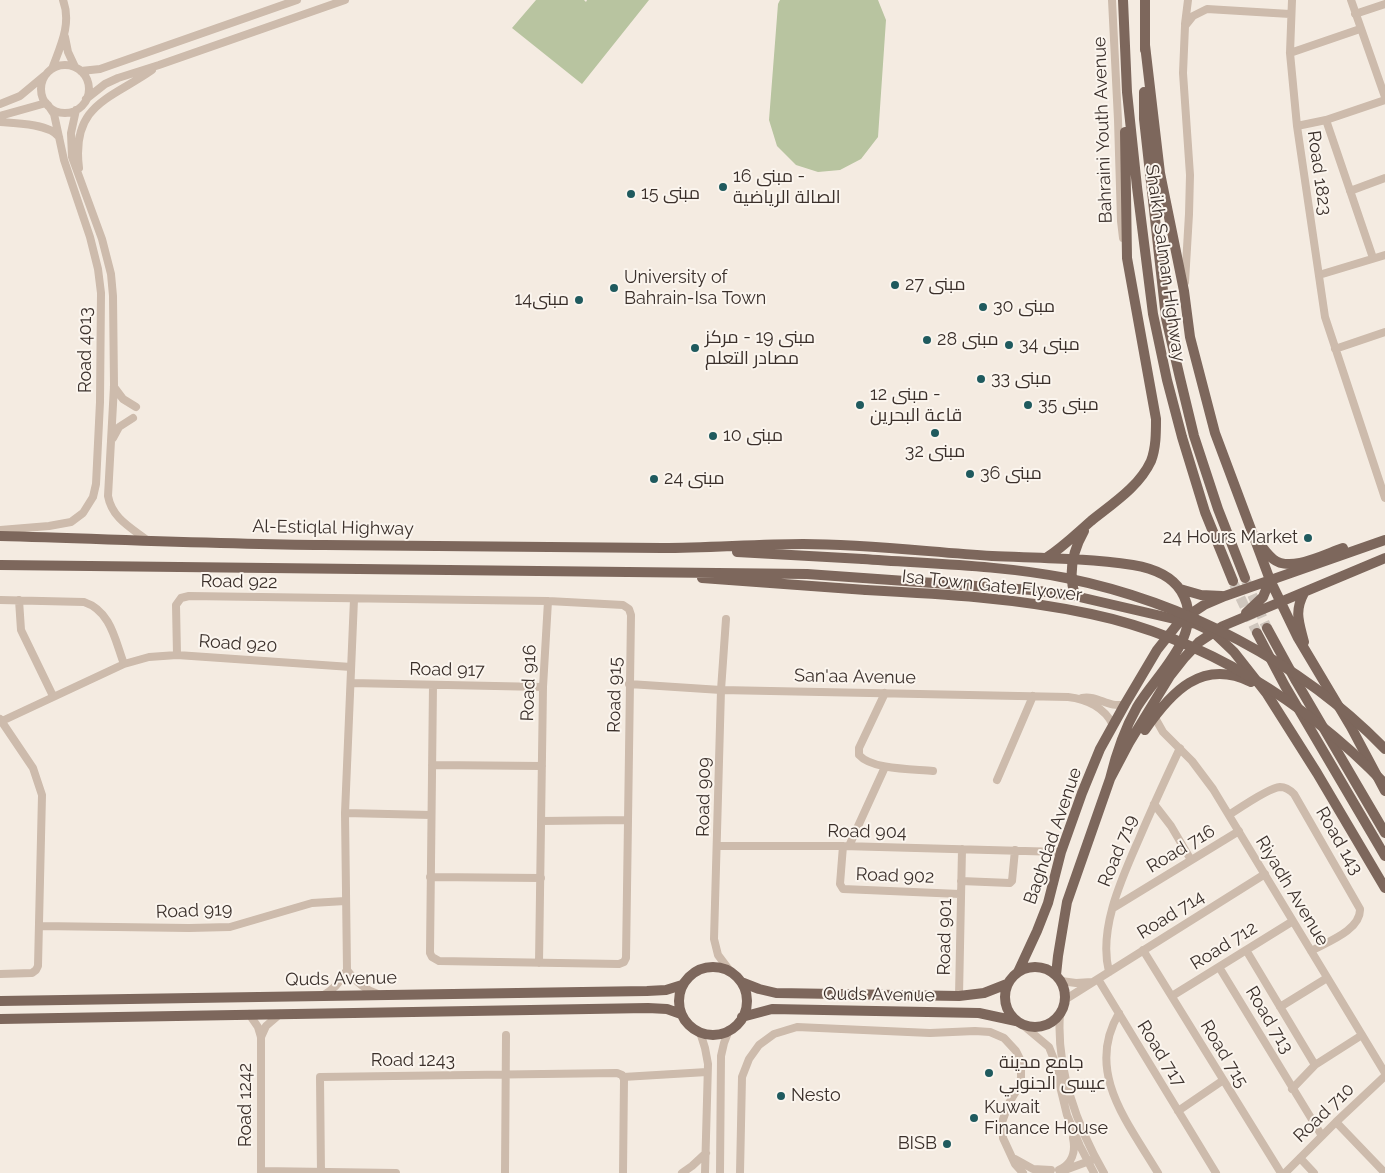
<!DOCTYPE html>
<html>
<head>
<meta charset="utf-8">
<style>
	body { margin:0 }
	canvas { display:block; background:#f4ebe1 }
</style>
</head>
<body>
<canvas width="1385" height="1173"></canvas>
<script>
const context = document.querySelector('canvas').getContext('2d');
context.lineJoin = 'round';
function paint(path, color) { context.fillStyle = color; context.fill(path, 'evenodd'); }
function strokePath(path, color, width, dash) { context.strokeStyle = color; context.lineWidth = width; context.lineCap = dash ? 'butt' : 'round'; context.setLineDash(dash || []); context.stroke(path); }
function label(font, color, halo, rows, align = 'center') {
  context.font = font + ' Raleway,Cairo,sans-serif'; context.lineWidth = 4; context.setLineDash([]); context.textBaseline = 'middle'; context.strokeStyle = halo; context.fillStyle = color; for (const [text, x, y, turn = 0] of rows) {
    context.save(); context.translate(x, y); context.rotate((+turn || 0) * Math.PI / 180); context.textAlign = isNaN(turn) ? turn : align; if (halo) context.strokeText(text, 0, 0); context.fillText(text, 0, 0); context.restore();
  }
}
paint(new Path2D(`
	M536,0h48l2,2 1,-2h62l-67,84 -70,-56z
	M780,0h98l8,20 -8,117 -17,22 -21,11 -22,2 -22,-7 -19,-19 -8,-26 9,-116z`), '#b8c4a0');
strokePath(new Path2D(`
	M1246,581l21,47
	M1234,584l23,49`), '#cfc6bd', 10, [10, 5]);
strokePath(new Path2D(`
	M1112,0l6,120 3,101 2,17
	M1292,0l-2,53 7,73 28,191 60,181
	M1351,0l34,97
	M1355,14l30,-10
	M1185,24l3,-24
	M65,37l3,15 7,15
	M1290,53l70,-24
	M41 89a24 24 0 1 1 48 0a24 24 0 1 1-48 0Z
	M52,69c8,-22 20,-45 11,-69
	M81,71l19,-2 197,-69
	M86,99l19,-15 13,-6 41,-13 186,-65
	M0,104l20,-8 24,-20
	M76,110l-5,23 1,24 30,82 9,35 2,22 1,90 -6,110c4,22 22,31 39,44
	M0,116l46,-13
	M1326,120l47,138
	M0,122c15,1 50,2 59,15
	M1297,126l29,-6 59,-20
	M79,168c-8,-64 32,-69 73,-98
	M1350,191l35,-13
	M1319,275l66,-20
	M1185,282l4,-68 1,-39 -7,-102 2,-47 8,-10 14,-7 83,5
	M1335,349l50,-17
	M114,387l9,12 13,8
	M113,438l6,-11 14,-9
	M0,530l49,-4 22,-4 12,-9 10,-16 3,-13 4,-82 1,-109 -3,-24 -8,-32 -26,-77 -10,-46 -6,-9
	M0,600l84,2c27,9 31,38 40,62
	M19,600l2,30 32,66
	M726,619l-5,71 -7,249 4,16 12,16
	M177,655l-1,-50 5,-7 8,-2 359,5 75,4 6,4 2,6 -5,343 -2,4 -5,2 -180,-3 -7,-4 -2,-4 3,-268
	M351,683l192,4
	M629,684l92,6 347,7c19,2 37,11 45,28
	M885,693l-26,55v7c13,15 55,14 74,16
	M1082,698c16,-3 27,11 43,6
	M1154,716l9,16 29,29 21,28 172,284
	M0,719l33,49 9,27 -4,171 -2,4 -4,3 -32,1
	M2,721l122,-57 25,-7 28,-2 174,12
	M432,765l110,1
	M997,780l36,-84
	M1154,804l17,22 20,34
	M345,813l86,2
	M1229,815c11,-7 39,-27 51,-28 6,0 10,3 14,7l66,115c1,21 -33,33 -49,42
	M541,821l87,-1
	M718,846h125l218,6
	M843,846l-3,38 3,5 117,5
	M849,846l36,-79
	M430,877l111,1
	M961,881l49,2 2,-2 3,-31
	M1113,908l126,-77
	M40,926l149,2 41,-1 82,-24 33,-2
	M1143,950l138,223
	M1246,950l69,115
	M539,963l4,-276 5,-86
	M1219,967l103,169
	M347,970c8,11 18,20 31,24
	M1109,972c-11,-43 13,-94 30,-133 13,-31 27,-61 41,-91
	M1098,979l118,194
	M1061,981l15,2 16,-1
	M322,996c12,-6 19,-15 25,-26l-2,-157 9,-214
	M959,996l3,-147
	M1172,996l121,-75
	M1066,999l199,-125
	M1280,1007l47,-29
	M1119,1013c-35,59 10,111 39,160
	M249,1014l9,13 3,10v136
	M1060,1014c-4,54 17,113 44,159
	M1024,1026l25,21 4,10 14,58 13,31 14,27
	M700,1032l5,16 3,16 -3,109
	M261,1037l5,-11 14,-12
	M623,1077l84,-5
	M1292,1089l23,-24 47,-30
	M1178,1111l44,-30
	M1336,1122l49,51
	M1300,1158l14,15
	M1015,1159l18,10 18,1
	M1059,1170c13,-6 17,-18 14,-32
	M1065,1170l27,-10
	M261,1171l135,2
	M321,1173l-1,-96 297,-4 5,2 2,4 -1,94
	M505,1173l1,-138
	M682,1173l10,-7 14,-13
	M720,1173l1,-117 3,-13 5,-13
	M740,1173l2,-96 7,-18 10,-14 15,-11 23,-7 133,6 45,-2 15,1 14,6 12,13 4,8 1,10v9l-3,10 -9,15 -7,19 1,16 12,26 8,9
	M1285,1173l51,-51 49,-46`), '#cdbbac', 8);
strokePath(new Path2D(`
	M1123,0l4,92 10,95 16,127 14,66 15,57 23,75 28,69
	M1145,0v50
	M1145,45l15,128 24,118 6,46 25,96 55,147 28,58 53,89 34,64
	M1144,92v27l22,199 14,60 14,58 24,73 27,69
	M0,536c108,3 216,8 324,9 112,2 225,2 338,3 47,0 94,-4 141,-4 63,0 126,8 189,12 47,2 95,2 141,9 18,3 38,10 48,26 26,42 -24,82 -44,116 -13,23 -21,47 -27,72
	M1258,541c4,6 9,13 15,18 17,14 52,-5 70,-11
	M737,552l126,7
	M1046,558c17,-11 30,-24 45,-37 21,-17 48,-34 60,-60 5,-13 5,-28 5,-42l-29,-161 -2,-126
	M0,565l807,9 225,16 43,6 121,28 17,8 21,20 33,42 50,79 68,115
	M702,578l164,12
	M1180,589l21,6 21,1
	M1075,596c-7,-23 -3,-44 9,-65
	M1246,613l17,-16 7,-17
	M1267,628l29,53 89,152
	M1257,633l28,53 100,170
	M1304,642c-5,-20 -10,-30 0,-49
	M1145,730c26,-38 57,-72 106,-48
	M1005 997a30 30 0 1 1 60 0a30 30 0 1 1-60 0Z
	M679 1001a34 34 0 1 1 68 0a34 34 0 1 1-68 0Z
	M1018,972l19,-41 11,-28 13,-51 21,-59 18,-44 25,-45 32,-54 23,-29 24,-16 21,-9 160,-56
	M1056,975l2,-19 9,-54 43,-123 19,-36 41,-67 15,-19 14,-15 24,-16 162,-68
	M741,982l18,7 17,4 183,3 25,-3 23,-9
	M0,1001l647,-10 19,-1 16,-5
	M742,1017l30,-8 207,4 37,8
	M0,1019l648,-11 19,1 14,5`), '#7d675c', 10);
strokePath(new Path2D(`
	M863,559c67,5 137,6 203,19 118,24 235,84 319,171
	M866,590c76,4 151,8 225,24 113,24 215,88 294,170`), '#7d675c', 10);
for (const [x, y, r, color] of [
	[723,187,5,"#1f5a5e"],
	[631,194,5,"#1f5a5e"],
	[895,285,5,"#1f5a5e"],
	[614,288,5,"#1f5a5e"],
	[579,300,5,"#1f5a5e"],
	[983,307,5,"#1f5a5e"],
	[927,340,5,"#1f5a5e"],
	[1009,345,5,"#1f5a5e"],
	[695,348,5,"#1f5a5e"],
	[981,379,5,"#1f5a5e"],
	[860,405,5,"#1f5a5e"],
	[1028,405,5,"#1f5a5e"],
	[935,433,5,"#1f5a5e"],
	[713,436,5,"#1f5a5e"],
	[970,474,5,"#1f5a5e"],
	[654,479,5,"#1f5a5e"],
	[1308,538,5,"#1f5a5e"],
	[989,1073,5,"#1f5a5e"],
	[781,1096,5,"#1f5a5e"],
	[974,1118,5,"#1f5a5e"],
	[947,1144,5,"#1f5a5e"]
]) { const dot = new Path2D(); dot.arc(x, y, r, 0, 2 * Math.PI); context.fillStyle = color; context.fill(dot); strokePath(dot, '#fbf5ee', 2); }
label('18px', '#3b302b', '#fbf5ee', [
	["Bahraini Youth Avenue",1103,130,-92],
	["Road 1823",1319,173,82],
	["Shaikh Salman Highway",1165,263,82],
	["Road 4013",86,350,-90],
	["Al-Estiqlal Highway",333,528,1],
	["Road 922",239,582,1],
	["Isa Town Gate Flyover",992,586,6],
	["Road 920",238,644,4],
	["Road 917",447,670,1],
	["San'aa Avenue",855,677,1],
	["Road 916",529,683,-88],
	["Road 915",615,695,-89],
	["Road 909",704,797,-89],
	["Road 904",867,832,1],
	["Baghdad Avenue",1053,836,-71],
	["Road 143",1339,841,60],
	["Road 716",1181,849,-31],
	["Road 719",1118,851,-68],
	["Road 902",895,876,2],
	["Riyadh Avenue",1292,891,59],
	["Road 919",194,911,-2],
	["Road 714",1171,915,-32],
	["Road 901",945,937,-89],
	["Road 712",1224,946,-32],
	["Quds Avenue",341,979,-1],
	["Quds Avenue",879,995,1],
	["Road 713",1269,1020,59],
	["Road 717",1161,1054,58],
	["Road 715",1224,1054,59],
	["Road 1243",413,1061],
	["Road 1242",246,1105,-90],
	["Road 710",1324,1113,-44]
]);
label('18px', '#3b302b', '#fbf5ee', [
	["مبنى 16 -",733,177],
	["الصالة الرياضية",733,198],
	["مبنى 15",641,194],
	["University of",624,278],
	["Bahrain-Isa Town",624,299],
	["مبنى 27",905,285],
	["مبنى14",569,300,"right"],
	["مبنى 30",993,307],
	["مبنى 19 - مركز",705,338],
	["مصادر التعلم",705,359],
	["مبنى 28",937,340],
	["مبنى 34",1019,345],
	["مبنى 33",991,379],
	["مبنى 12 -",870,395],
	["قاعة البحرين",870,416],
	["مبنى 35",1038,405],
	["مبنى 10",723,436],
	["مبنى 32",935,452,"center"],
	["مبنى 36",980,474],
	["مبنى 24",664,479],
	["24 Hours Market",1298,538,"right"],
	["جامع مدينة",999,1063],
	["عيسى الجنوبي",999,1084],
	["Nesto",791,1096],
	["Kuwait",984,1108],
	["Finance House",984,1129],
	["BISB",937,1144,"right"]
], 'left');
</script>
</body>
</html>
